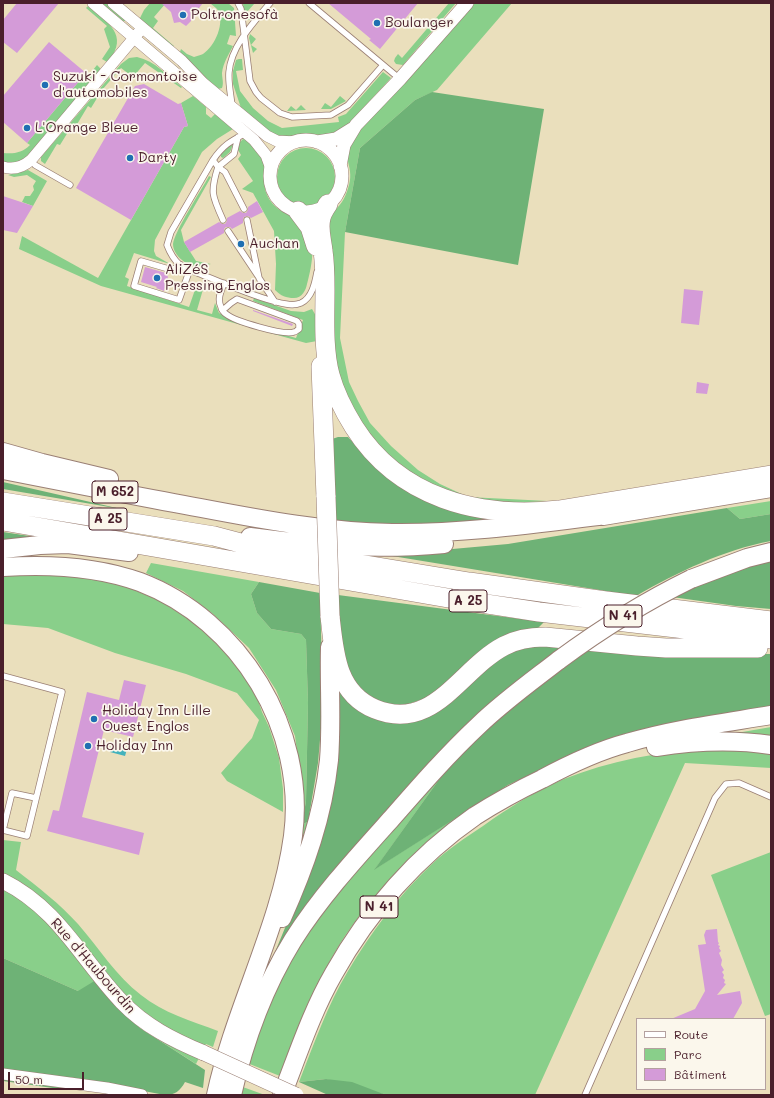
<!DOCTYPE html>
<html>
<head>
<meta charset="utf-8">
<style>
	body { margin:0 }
	#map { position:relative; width:774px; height:1098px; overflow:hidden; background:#eadfbc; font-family:Mali,sans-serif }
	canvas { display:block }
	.frame { position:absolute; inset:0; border:4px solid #4a1f2b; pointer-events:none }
	.legend { position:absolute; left:636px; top:1018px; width:130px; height:72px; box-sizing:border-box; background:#fbf7ec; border:1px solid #b4a19f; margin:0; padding:5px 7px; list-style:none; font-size:12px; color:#4a1f2b }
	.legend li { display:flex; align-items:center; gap:8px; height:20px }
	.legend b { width:20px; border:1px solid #b4a19f }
	.scale { position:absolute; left:8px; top:1072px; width:76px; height:18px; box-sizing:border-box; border:2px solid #4a1f2b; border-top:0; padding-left:5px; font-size:12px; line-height:14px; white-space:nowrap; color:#4a1f2b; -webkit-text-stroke:3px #fbf7ec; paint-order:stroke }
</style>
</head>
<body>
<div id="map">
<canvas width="774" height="1098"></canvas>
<div class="frame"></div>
<ul class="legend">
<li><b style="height:5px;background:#fff"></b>Route</li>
<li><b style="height:11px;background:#89cf8a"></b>Parc</li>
<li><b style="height:11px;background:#d49bd8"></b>Bâtiment</li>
</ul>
<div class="scale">50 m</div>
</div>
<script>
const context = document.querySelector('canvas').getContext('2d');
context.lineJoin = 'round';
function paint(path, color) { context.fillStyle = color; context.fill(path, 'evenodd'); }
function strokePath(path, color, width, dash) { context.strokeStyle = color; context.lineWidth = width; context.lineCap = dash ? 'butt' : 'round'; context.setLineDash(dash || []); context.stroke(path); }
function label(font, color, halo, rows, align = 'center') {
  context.font = font + ' Mali,sans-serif'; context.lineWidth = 3.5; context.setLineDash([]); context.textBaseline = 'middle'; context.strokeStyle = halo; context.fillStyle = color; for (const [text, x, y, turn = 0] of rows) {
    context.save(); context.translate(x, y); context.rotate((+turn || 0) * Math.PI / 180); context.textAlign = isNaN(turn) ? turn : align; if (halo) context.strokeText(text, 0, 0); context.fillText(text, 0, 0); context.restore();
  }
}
paint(new Path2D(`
	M101,3h7l19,17 -2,1h-2z
	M150,3h16l-12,14 4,4 -5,7 21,18h-5l-30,-26 5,-10z
	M210,3h18l6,5 2,28 -6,-1 -3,9 6,2c-4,8 -10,17 -11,27 0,5 2,10 0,15l-4,1 -20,-15 -18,-22 1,-3 6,5 7,3c3,-1 7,-2 9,-3 12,-8 23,-32 14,-45 -2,-2 -5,-4 -7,-6z
	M243,3h12l-9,10 6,5 -2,2h-6z
	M449,3h7l-53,62 -7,-1 -2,-3 1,-3 3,-4 4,4z
	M475,3h37l-75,87 -22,10 -55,48 -15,84 -5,106 9,44 9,19 12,22 21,23 27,24 22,14 28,13 80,4 -54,3 -34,-6 -41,-17 -28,-19 -24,-26 -14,-22 -12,-27 -6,-22 -4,-25 -5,-104c-2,-19 -1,-17 12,-29 6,-6 9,-15 11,-22 6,-21 -11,-27 6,-51l50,-53z
	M88,6c20,17 41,28 21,55l-2,1 -5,-3 8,-12 -6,-18 3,-3 -21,-18z
	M250,34l6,5 -5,6 6,4 -4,4 -4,-15z
	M137,57c18,4 31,19 45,30l-1,1 -36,-25 -12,14 -12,-9 -19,22 -11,18 -3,-2 -12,20 -3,-2 -13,21 -3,-1 -12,20 -4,-3v-4l80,-93 8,-6z
	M239,59h3l1,11 -7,1 4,20 13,17 15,13 14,7 57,-6 -1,-5 8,-3 37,-42 8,6 -48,52 -17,6 -20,-3 -20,4h-8l-9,-4 -27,-22 -9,-27v-13l3,-11z
	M97,65l3,3 1,3 -71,84c-9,7 -17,9 -27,7v-9c11,1 19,0 27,-8l-3,-2 59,-70 3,2z
	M193,96l13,11v7l5,4 4,-4 18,15 -16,10 -15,13 -47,88 -1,11 2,5 14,8 -36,-11 -9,24 4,2 -2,7 62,21 8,-23 7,2 -7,24 15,4 3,-11 4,10 16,8 61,17 7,-18 -50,-19 1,-3 37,13 13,1 8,-3 4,7 1,25 -11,2 -205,-57 -82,-37 3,-13 76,42 86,-151 4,-1 -7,-23z
	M340,96l6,5 -15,8h-10l4,-6 6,4z
	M301,105l5,5 -19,1 4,-5 5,4z
	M243,139l4,1c7,7 14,14 17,25 2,10 -2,18 3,30 6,13 16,17 28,23 5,3 16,29 17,35 1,6 -3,24 -5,31 -1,6 -5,14 -13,14 -8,0 -13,-2 -19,-8l1,-26 -2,-33 -21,-38 -11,-4 11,-8 -15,-22 3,-4 -3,-5 2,-8z
	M234,142l-4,10 -7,6 -2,-1v-5z
	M277 177a29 29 0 1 1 58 0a29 29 0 1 1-58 0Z
	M28,170l19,11 -14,25 -11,-4 3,-6h5l4,-6 -1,-4 3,-5 -9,-6 -13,2 -6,-2z
	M209,176l2,1 -30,53 3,12 12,19 15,3c-12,2 -20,4 -29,-4 -5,-4 -9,-10 -9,-16 1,-12 29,-55 36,-68z
	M771,501v13l-31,5 -13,-11z
	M151,563l108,19 -8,12 6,19 14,16 30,5 5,6 2,63 -2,98 -4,23 6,-2 -8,23v-70l-5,-39 -19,-46 -27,-42 -36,-34 -30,-23 -37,-18z
	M55,572l63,11 42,18 51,32 42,52 9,27 7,15 10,31 4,31v23l-56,-31 -6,-8 31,-35 7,-18 -22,-27 -51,-19 -71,-21 -67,-25 -45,-4v-48z
	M771,727v12l-40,-5z
	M709,749l62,4v15l-86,-5 -150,332h-149l-60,-16 -27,3c15,-38 28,-76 49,-111 23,-39 51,-76 84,-107 15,-14 33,-26 51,-38 25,-18 52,-35 81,-47 45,-18 96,-28 145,-30z
	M443,774l-68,95 107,-68c-55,38 -108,88 -144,146 -24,40 -42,84 -58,129l-33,-13c10,-30 22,-60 35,-88 9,-17 20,-33 31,-48 39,-55 85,-103 130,-153z
	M3,840l18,2 -5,28c22,17 44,34 62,54 21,24 38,52 63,71 22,18 51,26 77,36l-5,16 -7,-3 -10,20 -56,-36 -27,-26 -35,-11 -75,-33z
	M771,852v162l-6,2 -54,-141z
	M240,1086l25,9h-26z`), '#89cf8a');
paint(new Path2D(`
	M432,92l112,17 -26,156 -173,-33 15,-84 55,-48z
	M338,437h10l27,29 141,51 -70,6 -110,1 -7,-84z
	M3,482l118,27 -118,-20z
	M727,508l13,11 31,-5v27c-48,9 -93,31 -135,55l-250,-41 122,-11z
	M3,532l40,6 -40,6z
	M771,558v51l-35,-3 -64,-9 39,-21z
	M259,582l61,11 3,112 -5,58 -10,59 -6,2 4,-23 2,-98 -2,-63 -5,-6 -30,-5 -14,-16 -6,-19z
	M338,595l206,27 -7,7 -88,56 -26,14 -23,8 -26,-6 -20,-15 -17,-51z
	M520,644l42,2 -62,51 -227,260 35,-85 29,-187 58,36z
	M590,647l141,7h40v53l-197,47 -66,31 -134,85 69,-96 34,-35 38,-35z
	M3,958l75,33 18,-11 17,22 27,26 65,42 -2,18 -18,-6c-5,9 -10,13 -20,13l-96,-18 -2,13 -64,-9z
	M326,1079l26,3 34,13h-58l-29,-13z`), '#6eb276');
paint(new Path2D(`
	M111,746l16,3 -2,7 -15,-4z`), '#43b2bc');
paint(new Path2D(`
	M17,3h42l-42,50 -14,-11v-22z
	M161,3h42l-12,15v3l-5,5 -6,-4 -6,1 -3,-11z
	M328,3h90l-38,46 -11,-9 2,-1z
	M49,42l37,31 -59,70 -24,-21v-26z
	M144,84l34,20 3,-1 7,23 -4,1 -53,93 -55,-32 59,-102z
	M3,196l30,10 -16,27 -14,-3z
	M257,201l6,11 -12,6 -3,-2 -4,1 -1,2v4l-11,6 -2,-2h-4l-2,2v4l-34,19 -6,-10 35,-20 3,2h3l2,-3v-3l13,-7 3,2h3l2,-3v-3z
	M145,267l21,6 2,4 -4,14 -8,-3 1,-1 -16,-5z
	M684,289l19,2 -4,34 -18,-2z
	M253,310l40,14 -1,2 -39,-15z
	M697,382l12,2 -2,10 -11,-1z
	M124,680l22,5 -13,52 -29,-7 -22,87 62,16 -5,22 -92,-24 6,-21 6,1 28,-119 32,8z
	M717,929l1,13 1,1 -1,2 2,1 -1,2 2,3 -2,2 3,7 -1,5 3,5 -2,2 2,3 -1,3 2,2 -1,3 2,1 -9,11 23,-4 2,12 -9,16h-62l24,-10 10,-18 -7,-46 8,-1 -2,-9 2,-5z`), '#d49bd8');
const service = new Path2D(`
	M238,3l3,6 9,72 6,11 5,6 19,15 12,4 39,-2 17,-10 35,-40
	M309,3l91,76
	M232,106c-1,-11 -4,-23 -3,-34 2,-26 25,-50 41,-69
	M246,133c-15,8 -23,12 -33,27l-42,72 -4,13c3,8 6,14 13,20 7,5 17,7 25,11 24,9 56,24 81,28 5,1 10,1 15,-1 11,-5 14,-20 16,-31
	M238,137l-4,17 -16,13 7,5 19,37
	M31,160l4,5 35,20
	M213,160l5,7c-8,25 -6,29 5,53
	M247,220l12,58 16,24
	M228,231l30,45
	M181,265l-9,5 -31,-9 -7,25 45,14 11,-31
	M223,310l8,-7 6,-4 60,22 2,3v5c-2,1 -3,3 -5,3 -10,4 -60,-11 -68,-18 -2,-1 -5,-5 -5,-7 -4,-8 0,-16 3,-24
	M3,676l59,16 -35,144 -24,-6 9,-37 24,5
	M585,1095l130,-297 11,-14 13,-1 32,14`);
const minor = new Path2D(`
	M93,3l161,137 12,15 5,14
	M113,3l69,58 21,22 64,53 10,5 19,1
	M3,167c11,3 20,0 28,-7l108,-128
	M3,1074l104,14 35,7`);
const tertiary = new Path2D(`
	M270 176a36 36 0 1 1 72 0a36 36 0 1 1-72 0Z
	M317,142l19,-3 16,-10
	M340,166l4,-21 12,-20 44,-46 67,-76`);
const secondary = new Path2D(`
	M3,881c56,28 78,78 119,121 23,24 51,38 82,51`);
const trunk = new Path2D(`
	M3,452l39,11 67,16
	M3,470c66,13 132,26 198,38 63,12 127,24 191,25 75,1 148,-10 222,-19
	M603,516l168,-28
	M250,537c64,9 129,13 194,7
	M3,549l37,-4 28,-1 61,8
	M3,567c46,-3 93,-1 137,15 100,38 167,148 153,254 -12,89 -58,171 -77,259
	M691,579l56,-21 24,-6
	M656,747c38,-6 76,-8 115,-2
	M282,918c23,-51 41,-102 47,-158 3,-38 0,-75 1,-113
	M232,1095c12,-53 32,-108 61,-155 28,-44 64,-83 99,-122 28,-32 56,-64 87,-93 25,-24 53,-44 80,-65
	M282,1095c16,-41 30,-84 52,-122 34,-61 83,-117 141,-157 22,-14 44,-26 67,-37 28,-15 55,-28 85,-36 47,-14 96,-20 144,-28`);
const motorway = new Path2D(`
	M328,204c-3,5 -6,9 -7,14 -3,11 1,22 2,33 2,13 2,26 2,39 0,28 -2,58 5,85 5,18 14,36 24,52 45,71 125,92 205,83l212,-35
	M298,211l12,16 6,19
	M321,366l5,131
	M3,502l211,34 34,9 51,9 170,28 137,19 165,20
	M3,521l445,77 91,14 232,27
	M330,616c4,36 6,77 45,93 59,24 85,-40 129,-63 13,-7 26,-9 41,-9l92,9 29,2h92`);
strokePath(service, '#9a7f74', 7);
strokePath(minor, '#9a7f74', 12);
strokePath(tertiary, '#9a7f74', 14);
strokePath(secondary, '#9a7f74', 16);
strokePath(trunk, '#9a7f74', 20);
strokePath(motorway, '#9a7f74', 20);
strokePath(service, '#fff', 5.5);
strokePath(minor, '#fff', 11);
strokePath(tertiary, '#fff', 13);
strokePath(secondary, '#fff', 15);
strokePath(trunk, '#fff', 18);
strokePath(motorway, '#fff', 19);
const secondaryBridge = new Path2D(`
	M204,1053l92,42`);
const trunkBridge = new Path2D(`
	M559,660c42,-31 85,-58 132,-81`);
const motorwayBridge = new Path2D(`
	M326,497l4,119`);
strokePath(secondaryBridge, '#9a7f74', 16, []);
strokePath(trunkBridge, '#9a7f74', 20, []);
strokePath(motorwayBridge, '#9a7f74', 20, []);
strokePath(secondaryBridge, '#fff', 15);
strokePath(trunkBridge, '#fff', 18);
strokePath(motorwayBridge, '#fff', 19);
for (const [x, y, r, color] of [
	[183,15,4,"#1f6fb2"],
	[377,23,4,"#1f6fb2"],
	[45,85,4,"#1f6fb2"],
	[27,128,4,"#1f6fb2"],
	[130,158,4,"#1f6fb2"],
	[241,244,4,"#1f6fb2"],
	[157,278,4,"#1f6fb2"],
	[94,719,4,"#1f6fb2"],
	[88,746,4,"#1f6fb2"]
]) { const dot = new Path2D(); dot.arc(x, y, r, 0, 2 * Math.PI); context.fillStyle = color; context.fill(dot); strokePath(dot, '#fbf7ec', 1.5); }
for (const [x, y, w] of [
	[115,492,46],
	[108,519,38],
	[468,601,38],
	[623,616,38],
	[379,907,38]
]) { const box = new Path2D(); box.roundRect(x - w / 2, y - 11, w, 22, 3); context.fillStyle = '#fbf7ec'; context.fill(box); strokePath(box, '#4a1f2b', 1); }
label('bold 13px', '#4a1f2b', null, [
	["M 652",115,492],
	["A 25",108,519],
	["A 25",468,601],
	["N 41",623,616],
	["N 41",379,907]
]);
label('14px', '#4a1f2b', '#fbf7ec', [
	["Poltronesofà",191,15],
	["Boulanger",385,23],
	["Suzuki - Cormontoise",53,77],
	["d'automobiles",53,93],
	["L'Orange Bleue",35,128],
	["Darty",138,158],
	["Auchan",249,244],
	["AliZéS",165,270],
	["Pressing Englos",165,286],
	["Holiday Inn Lille",102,711],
	["Ouest Englos",102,727],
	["Holiday Inn",96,746]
], 'left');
label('14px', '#4a1f2b', '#fbf7ec', [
	["Rue d'Haubourdin",93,966,49]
]);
</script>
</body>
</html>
